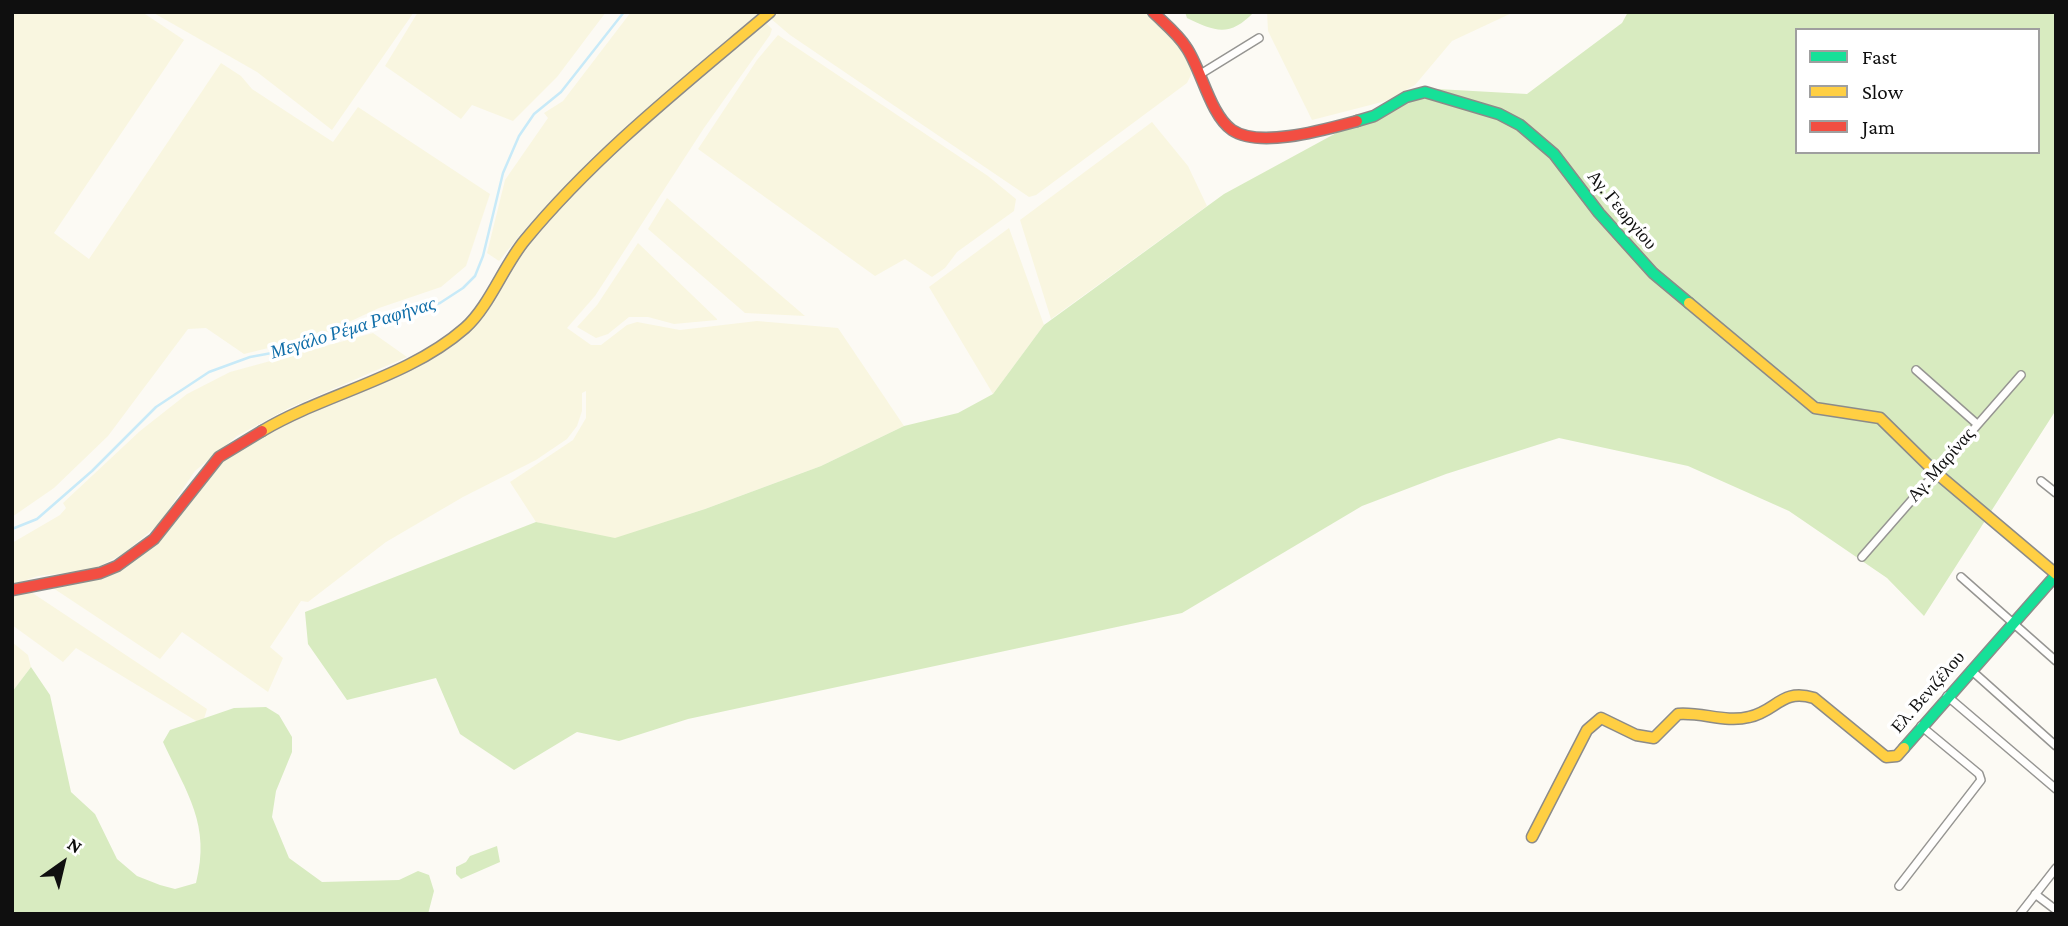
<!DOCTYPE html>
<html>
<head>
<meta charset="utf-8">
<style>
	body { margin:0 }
	#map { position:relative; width:2068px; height:926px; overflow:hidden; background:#fcfaf4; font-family:"Crimson Pro",serif }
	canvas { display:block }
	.frame { position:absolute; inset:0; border:14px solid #0f0f0f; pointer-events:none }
	.legend { position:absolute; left:1795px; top:28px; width:245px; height:126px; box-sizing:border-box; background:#fff; border:2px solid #9f9f9f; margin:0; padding:9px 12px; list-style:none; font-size:21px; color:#0f0f0f }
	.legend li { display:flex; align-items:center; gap:14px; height:35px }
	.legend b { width:35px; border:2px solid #9f9f9f }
	.north { position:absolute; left:28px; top:828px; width:70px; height:70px; -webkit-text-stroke:5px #fff; paint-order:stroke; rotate:34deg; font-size:19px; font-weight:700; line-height:28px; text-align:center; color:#0f0f0f }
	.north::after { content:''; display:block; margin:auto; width:24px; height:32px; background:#0f0f0f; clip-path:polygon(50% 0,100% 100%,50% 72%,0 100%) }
</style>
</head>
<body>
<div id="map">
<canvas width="2068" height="926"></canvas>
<div class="frame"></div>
<ul class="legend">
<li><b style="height:9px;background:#16e098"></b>Fast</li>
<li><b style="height:9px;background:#ffcf43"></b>Slow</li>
<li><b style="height:9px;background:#f24e42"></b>Jam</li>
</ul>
<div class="north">N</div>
</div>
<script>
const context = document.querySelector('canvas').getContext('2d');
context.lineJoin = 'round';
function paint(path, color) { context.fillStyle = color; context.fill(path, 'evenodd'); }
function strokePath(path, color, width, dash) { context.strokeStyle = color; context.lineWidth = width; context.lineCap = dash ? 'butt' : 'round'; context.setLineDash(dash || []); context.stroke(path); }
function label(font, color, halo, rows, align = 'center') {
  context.font = font + ' "Crimson Pro",serif'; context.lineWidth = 7; context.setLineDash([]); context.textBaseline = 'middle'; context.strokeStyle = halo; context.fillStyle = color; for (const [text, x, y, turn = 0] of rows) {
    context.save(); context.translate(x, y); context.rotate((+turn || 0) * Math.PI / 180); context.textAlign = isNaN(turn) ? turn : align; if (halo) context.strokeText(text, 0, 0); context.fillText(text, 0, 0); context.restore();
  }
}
paint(new Path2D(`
	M12,12h130l42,28 -130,193 35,26 132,-196 20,13 11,13 81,53 25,-35 132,87 -24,72 -25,21 -62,21 -58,27 -77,19 -38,-26 -18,1 -80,107 -54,52 -42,29z
	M152,12h262l-82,118 -75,-58z
	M418,12h188l-49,65 -44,44 -41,-16 -11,14 -76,-53z
	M631,12h129l-168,146 -71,76 -22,27 -12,-8 18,-73 43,-62 -4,-5 19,-12z
	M774,12h376l26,25 15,24v14l-4,8 -151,112 -7,2 -239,-162 -20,-17z
	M1267,12h247l-62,29 -37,44 -29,16 -74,19 -44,-89z
	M765,22l7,7 -2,6 -66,93 -109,168 -28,32 24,17h10l26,-20 10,-3 43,8 77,-9 81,7 66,98 -83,40 -116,43 -90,30 -79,-17 -26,-40 63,-42 13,-22v-27l-4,2v18l-5,15 -10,13 -31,21 -73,37 -77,45 -78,60 -7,-1 -31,46 13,11 -15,34 -86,-60 -22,27 -113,-75 83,-23 72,-83 19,-18 44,-30 181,-83 72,-95 92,-98z
	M778,35l210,141 28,23 -2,12 -57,41 -12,16 -13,9 -27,-18 -30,17 -177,-127 59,-89z
	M1152,122l36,44 19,40 -156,113 -31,-99z
	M667,198l138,118 -60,-3 -97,-84z
	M1009,228l35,97 -51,69 -64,-107z
	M638,243l79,76v1l-43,4 -26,-7h-19l-21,17 -12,4 -19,-11 20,-22z
	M373,333l34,24 -118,51 -52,28 -42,35 -36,53 -36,30 -31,16 -54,6 -26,9v-42l48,-28 6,-7 -3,-5 77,-72 47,-37 43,-22z
	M25,588l182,121 -3,10 -6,3 -122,-74 -13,14 -51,-37v-33z
	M12,642l16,13 3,12 -19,25z`), '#f9f6e0');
paint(new Path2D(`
	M1185,12h69c-24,25 -38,20 -67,6z
	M1628,12h428v398l-132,206 -37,-38 -98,-67 -101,-45 -129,-28 -113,36 -84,32 -180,107 -494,106 -69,22 -42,-9 -63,38 -54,-36 -24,-56 -89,22 -39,-56 -3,-32 231,-90 79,16 90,-29 116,-43 83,-40 54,-13 35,-19 51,-69 180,-131 195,-106 108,6 95,-71zM1797,30h241v122h-241z
	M31,667l19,28 21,97 24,22 22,45 20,17 23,9 15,4 21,-6c15,-59 -9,-89 -33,-141l7,-12 64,-22 32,-1 13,8 13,22v15l-16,39 -4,26 17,41 33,24 77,-2 19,-9 11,4 5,16 -6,23h-416v-222z
	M497,846l3,16 -39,17 -5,-5v-7l10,-5 4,-6z`), '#d8ebc0');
strokePath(new Path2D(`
	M12,529l25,-10 55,-48 64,-64 53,-35 41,-15 60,-11 81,-27 49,-16 23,-15 12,-12 8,-20 20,-83 16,-37 15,-22 27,-22 63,-80`), '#c8eaf8', 2.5);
const street = new Path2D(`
	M1199,75l60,-37
	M1916,370l61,54
	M2041,481l15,12
	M1862,557l159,-182
	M1961,577l95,84
	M1971,670l85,76
	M1947,696l109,93
	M1899,886l82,-106 -2,-6 -58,-48
	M2035,894l21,16
	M2020,914l36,-46`);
const fast = new Path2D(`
	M1357,121l17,-5 32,-19 19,-5 74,22 21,11 34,29 45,59 54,60 36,30
	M1904,748l152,-173`);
const slow = new Path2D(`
	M1689,303l126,105 65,10 54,53 122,103
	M262,431c64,-38 146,-53 203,-103 24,-21 39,-63 60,-88 71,-86 160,-156 245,-228
	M1532,837l55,-107 14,-12 35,17 18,3 24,-24c24,-2 48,9 71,3 28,-6 32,-29 65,-19l72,59 11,-1 7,-8`);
const jam = new Path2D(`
	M1153,12c11,11 25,22 33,35 15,21 24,68 46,83 28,19 95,-1 125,-9
	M12,590l88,-17 17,-7 37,-27 65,-82 43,-26`);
strokePath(street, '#969592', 10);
strokePath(fast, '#8c8b89', 13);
strokePath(slow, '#8c8b89', 13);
strokePath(jam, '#8c8b89', 13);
strokePath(street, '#fffefd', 7);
strokePath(fast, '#16e098', 10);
strokePath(slow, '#ffcf43', 10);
strokePath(jam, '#f24e42', 10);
label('18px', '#0f0f0f', '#fff', [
	["Αγ. Γεωργίου",1622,210,50],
	["Αγ. Μαρίνας",1941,465,-49],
	["Ελ. Βενιζέλου",1928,692,-49]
]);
label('italic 19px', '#106ea9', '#fff', [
	["Μεγάλο Ρέμα Ραφήνας",353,328,-17]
]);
</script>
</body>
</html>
